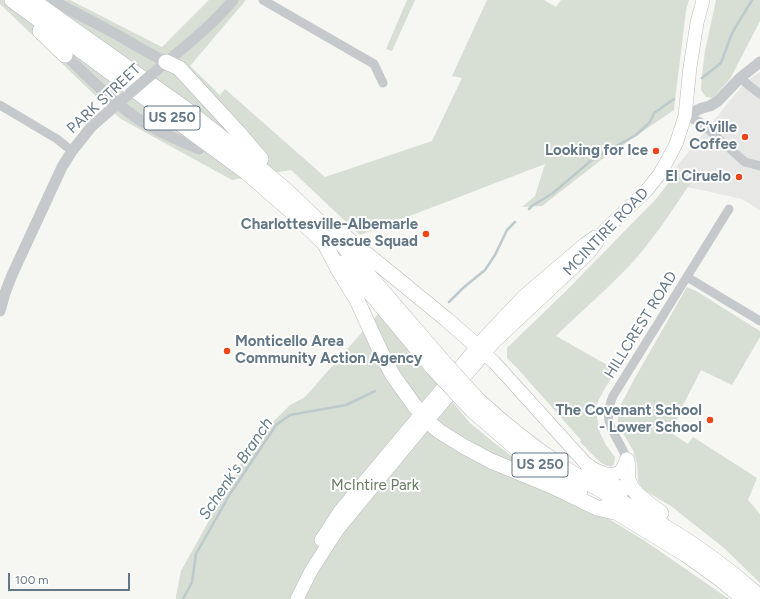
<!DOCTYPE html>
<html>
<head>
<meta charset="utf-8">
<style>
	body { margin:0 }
	#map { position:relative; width:760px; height:599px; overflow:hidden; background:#f6f6f2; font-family:Figtree,sans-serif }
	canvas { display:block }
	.scale { position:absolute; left:8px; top:573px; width:122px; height:18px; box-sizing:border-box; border:2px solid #637786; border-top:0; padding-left:5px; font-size:12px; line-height:14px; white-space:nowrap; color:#637786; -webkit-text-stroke:3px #fff; paint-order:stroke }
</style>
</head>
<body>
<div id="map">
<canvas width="760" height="599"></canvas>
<div class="scale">100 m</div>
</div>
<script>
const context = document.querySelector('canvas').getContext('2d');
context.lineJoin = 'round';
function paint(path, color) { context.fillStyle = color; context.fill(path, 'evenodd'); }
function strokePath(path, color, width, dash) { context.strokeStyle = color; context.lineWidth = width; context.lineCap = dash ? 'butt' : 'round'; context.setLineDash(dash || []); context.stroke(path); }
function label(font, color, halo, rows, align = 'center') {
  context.font = font + ' Figtree,sans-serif'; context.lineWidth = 4; context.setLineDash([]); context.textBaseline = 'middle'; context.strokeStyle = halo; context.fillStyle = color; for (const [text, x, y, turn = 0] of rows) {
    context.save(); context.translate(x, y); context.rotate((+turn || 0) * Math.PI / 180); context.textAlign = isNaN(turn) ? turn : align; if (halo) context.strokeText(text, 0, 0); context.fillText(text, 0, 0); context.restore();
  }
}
paint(new Path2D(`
	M760,72v138l-18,-11 -78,-17 81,-100z`), '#e7e8e6');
paint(new Path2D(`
	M0,0h70l92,47 47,-47h37l-56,66 30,29 5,-6 100,88 107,-36 30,-63 -10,-2 35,-76h57l12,7 5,-7h128l-3,11 -10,81 -2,18 -73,50 -59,46 -20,1 13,-11 10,-32 -185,71 -69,-65 -59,10 -111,-61 -20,-18 -101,-97z
	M407,0h8l-23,51 -6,-2z
	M716,0h44v21l-30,58 -17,19 -7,-1 -5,-7 1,-15 3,-24z
	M674,176l18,5c-17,25 -33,50 -53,74 -25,29 -56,54 -83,81l60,34c-5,9 -22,34 -21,43l1,-1 4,21 6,12 9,12 -1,7c-2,2 -2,3 -6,2 -9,-2 -21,-18 -28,-24l1,-2 -63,-71 -11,-11v-10l59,-57 90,-92z
	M687,287l9,4 64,40v6l-28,48 -31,-15 -22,43 -6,21 15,10 5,-7 64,41 -9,22 12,14v69l-36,-35 -53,-42 -27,-16 -6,-9 -1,-17 -4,-14 -15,-25v-15l18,-34z
	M379,313l91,110 27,22 38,29 110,67 84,58h-553v-3l5,-25 71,-128 38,-38 15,-8z`), '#d7ded3');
strokePath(new Path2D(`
	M702,78l19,-15 11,-30 20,-33
	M529,209l3,-3 21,-13 40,-34 43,-24 14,-13 4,-9 20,-14
	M449,302l14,-14 22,-18 10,-15 12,-25 8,-8
	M183,599l9,-17 4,-28 34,-60 46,-69 14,-10 56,-10 29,-14`), '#bcc9cd', 2.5);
const secondary = new Path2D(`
	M478,348l16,14 94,104c10,5 23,13 33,5 2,-3 4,-8 6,-11
	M321,540l19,-29 147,-176 37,-39 61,-52 10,-7
	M297,599l14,-28 27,-42 89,-108 67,-79 95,-89 17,-24 40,-38 13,-16 8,-14 9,-17 9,-28 5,-49 7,-44 6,-23`);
const trunk = new Path2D(`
	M12,0l234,172 45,39 34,33 13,25 19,31 21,46 14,28 22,31 13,16 12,10 24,15 28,15 61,25 45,22 17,4
	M32,0l154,109 69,55 33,28 53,51 18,21 81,94
	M40,31l25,24
	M166,62l13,6 58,63 24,28
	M342,234l104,85 31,27
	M342,263l31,33 59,71
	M478,400c25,23 51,44 79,63 35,24 74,43 110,65 33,20 64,43 93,69
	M472,410l44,38 64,43
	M627,460c1,6 0,13 1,19 3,14 23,26 33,34
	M588,466l20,16 14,8
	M606,506l79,48 35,25 24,20`);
strokePath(secondary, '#b5bbbf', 14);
strokePath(trunk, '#b7bbbe', 16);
strokePath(new Path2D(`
	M263,0l111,64 9,19
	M740,78l11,9 9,7
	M0,105l57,34 15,12
	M685,116l15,6 37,33 8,7 15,4
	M687,277l73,44
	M627,460c-9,-27 -27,-33 -14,-64l116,-187`), '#c5c9cc', 9);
strokePath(new Path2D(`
	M51,0l54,28 44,25 17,9
	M65,55c25,23 49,49 78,67 18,11 37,19 56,27
	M151,75c28,-24 58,-46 82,-75
	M685,116l17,-8 8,-2 8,-5 22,-23 20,-16
	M0,311l5,-18 7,-18 50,-108 10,-16 20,-25 38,-33`), '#c5c9cc', 11);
strokePath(secondary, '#fff', 13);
strokePath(trunk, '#fff', 15);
const trunkBridge = new Path2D(`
	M440,358l38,42
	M432,367l40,43`);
strokePath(trunkBridge, '#b7bbbe', 16, []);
strokePath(new Path2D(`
	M130,93l21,-18`), '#c5c9cc', 11);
strokePath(trunkBridge, '#fff', 15);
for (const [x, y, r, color] of [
	[745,137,4,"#f04518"],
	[656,151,4,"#f04518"],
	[739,177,4,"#f04518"],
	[426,234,4,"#f04518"],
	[227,351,4,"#f04518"],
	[710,420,4,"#f04518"]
]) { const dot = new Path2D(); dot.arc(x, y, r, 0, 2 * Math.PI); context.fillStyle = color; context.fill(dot); strokePath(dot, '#fff', 1.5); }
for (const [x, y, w] of [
	[172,118,56],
	[540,465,56]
]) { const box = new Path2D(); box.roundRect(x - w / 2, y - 12, w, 24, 3); context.fillStyle = '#fff'; context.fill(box); strokePath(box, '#637786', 1); }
label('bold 14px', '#637786', null, [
	["US 250",172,118],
	["US 250",540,465]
]);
label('15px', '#637786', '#fff', [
	["PARK STREET",104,99,-43],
	["MCINTIRE ROAD",606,232,-46],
	["HILLCREST ROAD",641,325,-58]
]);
label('bold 15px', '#637786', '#fff', [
	["C’ville",737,128],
	["Coffee",737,145],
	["Looking for Ice",648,151],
	["El Ciruelo",731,177],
	["Charlottesville-Albemarle",418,225],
	["Rescue Squad",418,242],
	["Monticello Area",235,342,"left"],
	["Community Action Agency",235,359,"left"],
	["The Covenant School",702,411],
	["- Lower School",702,428]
], 'right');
label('15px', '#687c62', '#fff', [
	["McIntire Park",375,486]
]);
label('italic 16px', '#5f7a83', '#fff', [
	["Schenk's Branch",236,469,-56]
]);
</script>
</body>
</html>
